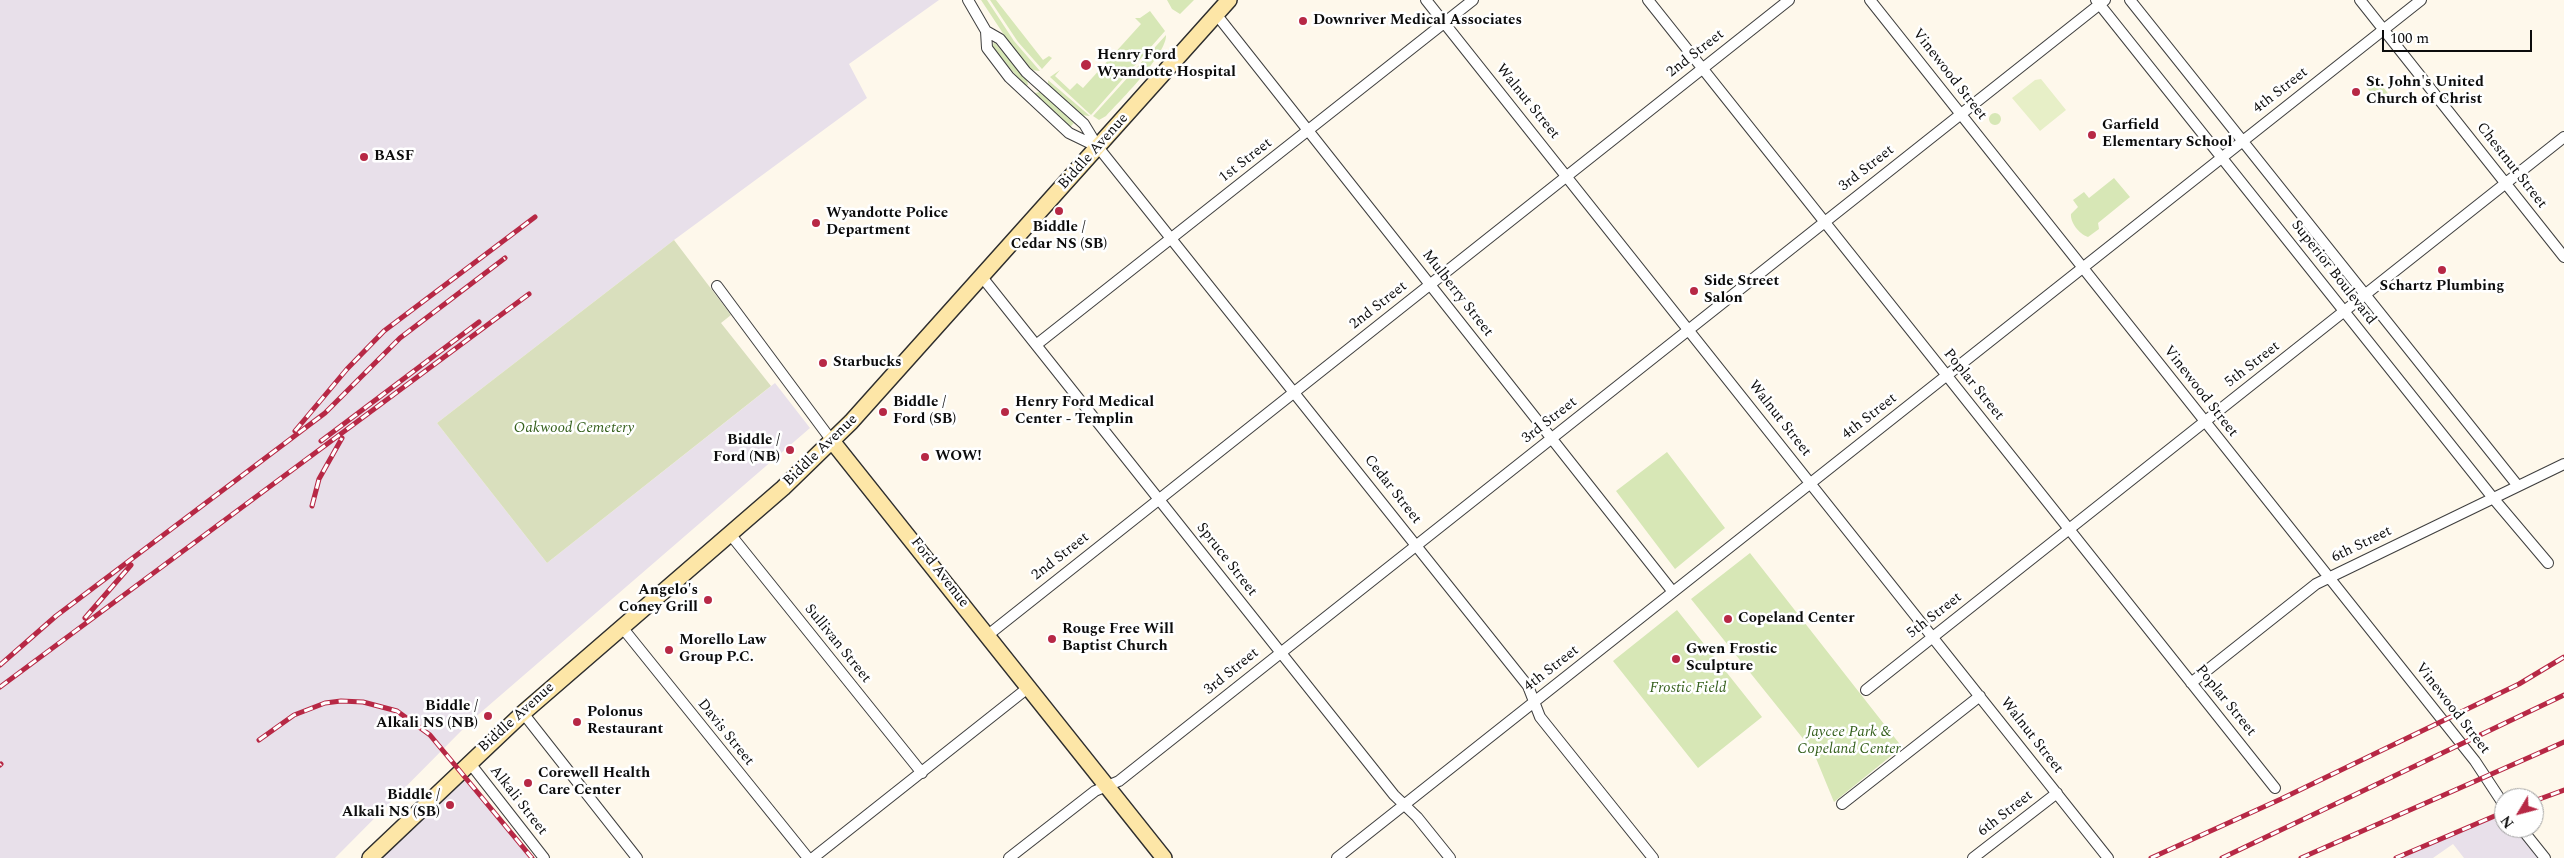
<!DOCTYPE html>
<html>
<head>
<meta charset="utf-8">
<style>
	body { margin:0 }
	#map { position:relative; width:2564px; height:858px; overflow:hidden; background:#fef8eb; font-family:Spectral,serif }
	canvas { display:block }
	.north { position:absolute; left:2494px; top:788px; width:50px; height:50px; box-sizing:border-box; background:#fff; border:1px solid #9e9e9e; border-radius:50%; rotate:233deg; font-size:14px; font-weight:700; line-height:20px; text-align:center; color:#0c0c0c }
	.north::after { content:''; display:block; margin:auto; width:18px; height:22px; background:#b72845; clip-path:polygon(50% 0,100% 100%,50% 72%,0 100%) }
	.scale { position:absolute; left:2382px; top:30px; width:150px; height:22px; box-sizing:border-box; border:2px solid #0c0c0c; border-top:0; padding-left:6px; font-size:15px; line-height:18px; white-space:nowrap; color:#0c0c0c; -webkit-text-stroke:4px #fff; paint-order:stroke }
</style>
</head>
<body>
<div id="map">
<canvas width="2564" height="858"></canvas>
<div class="north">N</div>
<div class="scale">100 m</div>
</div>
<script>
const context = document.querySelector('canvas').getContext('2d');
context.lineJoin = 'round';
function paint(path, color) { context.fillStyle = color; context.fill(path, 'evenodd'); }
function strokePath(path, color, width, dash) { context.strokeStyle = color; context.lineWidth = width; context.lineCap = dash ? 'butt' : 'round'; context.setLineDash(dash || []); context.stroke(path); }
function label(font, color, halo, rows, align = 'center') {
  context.font = font + ' Spectral,serif'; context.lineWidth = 5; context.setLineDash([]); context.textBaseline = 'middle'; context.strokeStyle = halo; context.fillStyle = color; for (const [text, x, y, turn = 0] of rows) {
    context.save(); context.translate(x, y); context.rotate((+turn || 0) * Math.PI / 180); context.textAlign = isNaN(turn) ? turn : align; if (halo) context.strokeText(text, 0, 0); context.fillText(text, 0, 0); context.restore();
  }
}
paint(new Path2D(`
	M0,0h939l-90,64 18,34 -193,142 -237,183 110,140 228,-180 35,45 -338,292 -137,138h-335z
	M459,771l73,87h-162z
	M2504,812v16h17l18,30h-75l-11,-14 -20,14h-37z`), '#e8e0ea');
paint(new Path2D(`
	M981,0h6l27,41 26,30 -9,-1 -15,-17z
	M990,0h6l47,60 6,-4 3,2 -10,11 -24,-27z
	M1167,0h27l-14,14 -8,-5z
	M1150,11l15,20 -74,84 -41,-38 10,-7 -5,6 15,14 7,-7 6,5 58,-64 -6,-6h5z
	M1166,35c1,19 -46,66 -60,81l-7,4 -6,-4z
	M994,42l33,38 1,5 -3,1 -33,-39z
	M2374,76l17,21 -10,8 -17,-21z
	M1048,80l42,36 -10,-1 -32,-29z
	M1040,92l34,31 -4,4 -35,-32v-2z
	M1989 119a6 6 0 1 1 12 0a6 6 0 1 1-12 0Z
	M2114,178l16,19 -32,26 1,6 -11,8c-9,-3 -18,-15 -17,-23l7,-7 -5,-7 11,-8 5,6z
	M1667,452l58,76 -50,41 -59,-78z
	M1750,553l152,194 -68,55 -21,-51 -122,-152z
	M1677,610l85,107 -64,51 -85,-107z`), '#d7e7b6');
paint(new Path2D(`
	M674,240l57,75 -10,8 50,63 -224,177 -110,-140z`), '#d9dfbd');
paint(new Path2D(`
	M2041,79l25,31 -26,21 -28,-33 23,-18z`), '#e7efc7');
const street = new Path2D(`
	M968,0l18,31 1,17 22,29 60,56 29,14
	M1426,0l682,858
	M1648,0l627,788
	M1870,0l605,761 29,44
	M2096,0l397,498 55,65
	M2130,0l388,486
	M2360,0l204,257
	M1216,14l457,578
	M986,31l14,8 26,33 58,52 14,23 430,539 12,31 113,141
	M982,277l412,518 23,22 33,41
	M717,286l115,155
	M1036,345l437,-345
	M730,534l192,239
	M621,626l187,232
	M988,635l801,-635
	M2191,683l125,-99 248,-120
	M1866,690l698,-553
	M523,713l114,145
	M469,762l75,96
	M1842,804l138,-108
	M2521,828l24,30
	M813,858l216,-171
	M1009,858l86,-67 24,-10 986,-781
	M1337,858l1084,-858
	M1973,858l84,-65`);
const secondary = new Path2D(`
	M832,441l332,417
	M370,858l153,-145 260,-225 68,-66 378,-422`);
strokePath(street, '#3f3f3f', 12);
strokePath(secondary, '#2e2e2e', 18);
strokePath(street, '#fff', 10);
strokePath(secondary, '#fde6a7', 15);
const rail = new Path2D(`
	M295,431l52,-62 37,-38 151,-114
	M321,441l158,-119
	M312,506l7,-27 23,-41
	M85,618l46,-53
	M0,665l56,-49 269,-203 75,-75 105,-80
	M0,687l529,-393
	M259,740l35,-25 31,-12 16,-2 22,1 34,9 33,24 102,123
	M0,765l1,-1
	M2534,801l30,-11
	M2151,858l130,-59 238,-115 45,-27
	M2222,858l342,-163
	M2301,858l263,-116
	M2396,858l108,-46`);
strokePath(rail, '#b72845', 5);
strokePath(rail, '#fff', 3, [9]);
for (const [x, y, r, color] of [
	[1303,21,5,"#b72845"],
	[1086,65,6,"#b72845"],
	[2356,92,5,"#b72845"],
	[2092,135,5,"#b72845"],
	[364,157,5,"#b72845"],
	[1059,211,5,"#b72845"],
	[816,223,5,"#b72845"],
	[2442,270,5,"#b72845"],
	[1694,291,5,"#b72845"],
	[823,363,5,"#b72845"],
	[883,412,5,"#b72845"],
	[1005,412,5,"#b72845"],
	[790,450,5,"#b72845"],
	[925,457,5,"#b72845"],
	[708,600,5,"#b72845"],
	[1728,619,5,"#b72845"],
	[1052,639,5,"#b72845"],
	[669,650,5,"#b72845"],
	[1676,659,5,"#b72845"],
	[488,716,5,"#b72845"],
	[577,722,5,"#b72845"],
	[528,783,5,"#b72845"],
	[450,805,5,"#b72845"]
]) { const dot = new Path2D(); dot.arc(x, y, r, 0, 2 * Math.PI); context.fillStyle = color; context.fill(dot); strokePath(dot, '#fff', 2); }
label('bold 15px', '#0c0c0c', '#fff', [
	["Downriver Medical Associates",1313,21],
	["Henry Ford",1097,56],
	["Wyandotte Hospital",1097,73],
	["St. John's United",2366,83],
	["Church of Christ",2366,100],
	["Garfield",2102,126],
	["Elementary School",2102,143],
	["BASF",374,157],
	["Wyandotte Police",826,214],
	["Department",826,231],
	["Biddle /",1059,228,"center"],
	["Cedar NS (SB)",1059,245,"center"],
	["Side Street",1704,282],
	["Salon",1704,299],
	["Schartz Plumbing",2442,287,"center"],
	["Starbucks",833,363],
	["Biddle /",893,403],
	["Ford (SB)",893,420],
	["Henry Ford Medical",1015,403],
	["Center - Templin",1015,420],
	["Biddle /",780,441,"right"],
	["Ford (NB)",780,458,"right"],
	["WOW!",935,457],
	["Angelo's",698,591,"right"],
	["Coney Grill",698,608,"right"],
	["Copeland Center",1738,619],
	["Rouge Free Will",1062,630],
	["Baptist Church",1062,647],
	["Morello Law",679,641],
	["Group P.C.",679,658],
	["Gwen Frostic",1686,650],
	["Sculpture",1686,667],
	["Biddle /",478,707,"right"],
	["Alkali NS (NB)",478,724,"right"],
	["Polonus",587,713],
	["Restaurant",587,730],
	["Corewell Health",538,774],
	["Care Center",538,791],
	["Biddle /",440,796,"right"],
	["Alkali NS (SB)",440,813,"right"]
], 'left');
label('15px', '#0c0c0c', '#fff', [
	["2nd Street",1696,54,-38],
	["Vinewood Street",1949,75,52],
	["4th Street",2281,91,-38],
	["Walnut Street",1527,102,51],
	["Biddle Avenue",1094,152,-48],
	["1st Street",1246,161,-38],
	["Chestnut Street",2511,166,52],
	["3rd Street",1867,169,-38],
	["Superior Boulevard",2333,273,52],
	["Mulberry Street",1457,294,52],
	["2nd Street",1379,306,-38],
	["5th Street",2253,365,-38],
	["Poplar Street",1973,385,51],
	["Vinewood Street",2200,392,52],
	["4th Street",1870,417,-38],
	["Walnut Street",1779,419,52],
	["3rd Street",1550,421,-38],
	["Biddle Avenue",821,451,-44],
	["Cedar Street",1392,490,52],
	["6th Street",2362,545,-26],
	["2nd Street",1061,557,-38],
	["Spruce Street",1226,560,52],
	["Ford Avenue",939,573,52],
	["5th Street",1935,616,-38],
	["Sullivan Street",837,644,51],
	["4th Street",1552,669,-38],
	["3rd Street",1232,672,-39],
	["Poplar Street",2225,701,51],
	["Vinewood Street",2452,709,52],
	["Biddle Avenue",517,718,-42],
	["Davis Street",725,733,51],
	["Walnut Street",2031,736,52],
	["Alkali Street",518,801,52],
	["6th Street",2006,814,-38]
]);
label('italic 15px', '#36611e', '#fff', [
	["Oakwood Cemetery",574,429],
	["Frostic Field",1688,689],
	["Jaycee Park &",1849,733],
	["Copeland Center",1849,750]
]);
</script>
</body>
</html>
